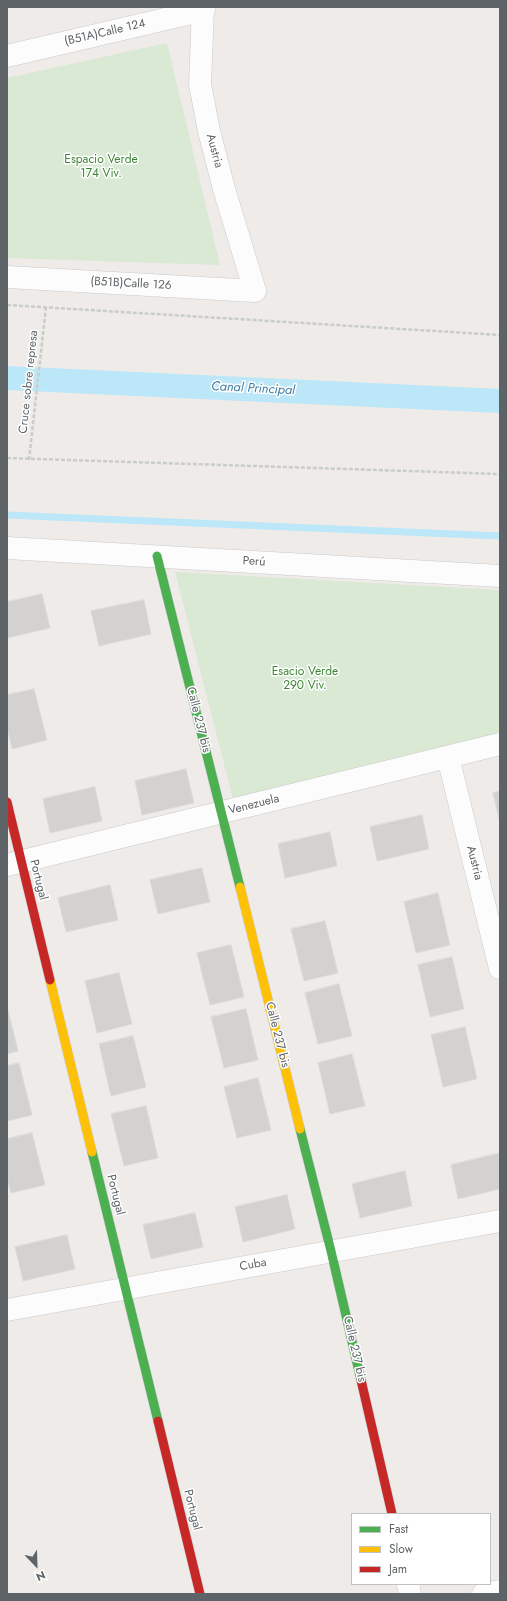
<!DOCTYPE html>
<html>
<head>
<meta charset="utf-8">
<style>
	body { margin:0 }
	#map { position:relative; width:507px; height:1601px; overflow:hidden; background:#eeebe8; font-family:Jost,sans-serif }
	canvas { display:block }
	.frame { position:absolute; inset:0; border:8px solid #5e6367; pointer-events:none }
	.legend { position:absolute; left:351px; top:1513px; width:140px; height:72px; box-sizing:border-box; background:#fff; border:1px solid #bfc1c2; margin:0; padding:5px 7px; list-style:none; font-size:12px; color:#5e6367 }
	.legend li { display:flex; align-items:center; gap:8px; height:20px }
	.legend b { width:20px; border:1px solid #bfc1c2 }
	.north { position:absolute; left:16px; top:1545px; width:40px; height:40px; -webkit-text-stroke:3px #fff; paint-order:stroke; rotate:157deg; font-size:11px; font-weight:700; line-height:16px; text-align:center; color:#5e6367 }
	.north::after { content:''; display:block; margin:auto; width:14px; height:18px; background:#5e6367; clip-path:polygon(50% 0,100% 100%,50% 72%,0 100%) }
</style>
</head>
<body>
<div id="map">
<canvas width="507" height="1601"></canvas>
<div class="frame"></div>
<ul class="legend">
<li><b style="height:5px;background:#4caf50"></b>Fast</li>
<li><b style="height:5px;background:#ffc107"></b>Slow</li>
<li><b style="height:5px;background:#c62828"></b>Jam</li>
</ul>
<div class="north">N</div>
</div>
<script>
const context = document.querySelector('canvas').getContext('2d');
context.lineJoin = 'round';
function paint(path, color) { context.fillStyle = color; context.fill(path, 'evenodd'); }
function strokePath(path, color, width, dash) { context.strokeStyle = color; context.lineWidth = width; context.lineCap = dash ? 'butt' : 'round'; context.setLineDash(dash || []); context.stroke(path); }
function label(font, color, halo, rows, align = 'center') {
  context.font = font + ' Jost,sans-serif'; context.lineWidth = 3; context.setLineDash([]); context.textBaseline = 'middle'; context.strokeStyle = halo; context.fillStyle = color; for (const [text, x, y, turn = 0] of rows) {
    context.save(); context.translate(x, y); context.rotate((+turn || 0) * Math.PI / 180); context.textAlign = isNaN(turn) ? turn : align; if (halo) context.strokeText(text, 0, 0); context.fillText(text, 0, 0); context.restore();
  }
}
paint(new Path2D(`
	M167,43l53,222 -213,-7v-180z
	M175,572l325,18v145l-267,64z`), '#d9e9d4');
strokePath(new Path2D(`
	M7,515l493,21`), '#bce7f8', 7);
strokePath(new Path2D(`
	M7,378l493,23`), '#bce7f8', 24);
const building = new Path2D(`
	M42,594l8,34 -43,10v-36z
	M144,600l7,34 -52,12 -8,-35z
	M34,689l13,51 -35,9 -5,-22v-32z
	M186,769l8,34 -52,12 -7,-34z
	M95,787l7,34 -52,12 -7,-34z
	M500,791v32l-7,-30z
	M422,815l7,34 -52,12 -7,-34z
	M330,832l7,34 -52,12 -7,-34z
	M202,868l8,34 -52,12 -8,-34z
	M110,885l8,35 -52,12 -8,-34z
	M438,893l12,52 -34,8 -12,-51z
	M325,921l13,52 -34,8 -13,-52z
	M231,945l13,52 -34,8 -13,-52z
	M452,957l12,52 -34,8 -12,-52z
	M119,973l13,51 -35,9 -12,-52z
	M339,984l13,52 -34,8 -13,-51z
	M7,1006l11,45 -11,3z
	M246,1009l12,51 -34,8 -13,-51z
	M465,1027l12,52 -34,8 -12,-52z
	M133,1036l13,51 -35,9 -12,-52z
	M352,1054l13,52 -35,8 -12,-51z
	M19,1063l13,52 -25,6v-55z
	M258,1078l13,52 -34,8 -13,-51z
	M146,1106l12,52 -34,8 -13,-52z
	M32,1133l13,52 -34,8 -4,-15v-39z
	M500,1153v36l-42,10 -7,-34z
	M405,1171l7,35 -52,12 -8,-34z
	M287,1195l8,34 -52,13 -8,-35z
	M195,1213l8,34 -52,12 -8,-34z
	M67,1235l8,34 -52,12 -8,-34z`);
paint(building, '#d4d2d1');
strokePath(building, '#dddad8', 1);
const street = new Path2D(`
	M7,56l197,-46
	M7,277l248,14 -31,-102 -15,-58 -9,-47 3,-77
	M7,548l493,28
	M448,757l52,211
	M7,865l493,-121
	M7,1310l493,-89
	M408,1584l2,10
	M483,1594l17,-3`);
const fast = new Path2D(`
	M157,556l83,331
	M300,1129l31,122 30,129
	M92,1152l66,269`);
const slow = new Path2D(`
	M240,887l60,242
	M50,980l42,172`);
const jam = new Path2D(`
	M7,802l43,178
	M361,1380l31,134
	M158,1421l42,173`);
strokePath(street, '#cacaca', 23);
strokePath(fast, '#cacaca', 10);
strokePath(slow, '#cacaca', 10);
strokePath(jam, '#cacaca', 10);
strokePath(new Path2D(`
	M7,305l493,30
	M7,458l493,16
	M29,460l17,-153`), '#c8cdca', 2.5, [4, 2]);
strokePath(street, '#fcfcfc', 22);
strokePath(fast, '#4caf50', 9);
strokePath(slow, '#ffc107', 9);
strokePath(jam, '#c62828', 9);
label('12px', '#5e6367', '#fff', [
	["(B51A)Calle 124",105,33,-13],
	["Austria",214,151,75],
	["(B51B)Calle 126",131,284,3],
	["Cruce sobre represa",29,382,-84],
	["Perú",254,562,3],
	["Calle 237 bis",198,720,76],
	["Venezuela",254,805,-14],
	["Austria",474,863,76],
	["Portugal",38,880,76],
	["Calle 237 bis",277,1035,76],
	["Portugal",115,1195,76],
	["Cuba",253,1265,-10],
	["Calle 237 bis",354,1349,77],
	["Portugal",192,1510,76]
]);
label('12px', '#3d8635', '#fff', [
	["Espacio Verde",101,160],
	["174 Viv.",101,174],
	["Esacio Verde",305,672],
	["290 Viv.",305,686]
]);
label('italic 13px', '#3d7ca1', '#fff', [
	["Canal Principal",253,389,3]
]);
</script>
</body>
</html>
